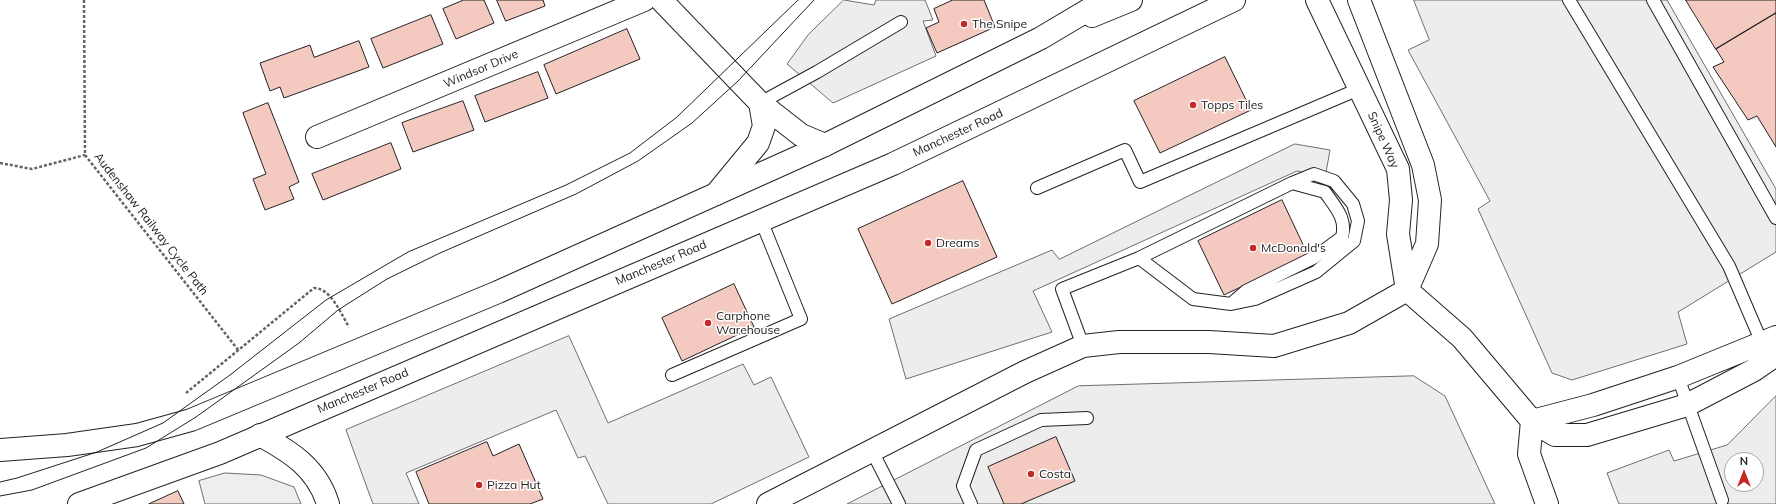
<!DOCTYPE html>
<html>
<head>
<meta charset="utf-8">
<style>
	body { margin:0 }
	#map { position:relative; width:1776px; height:504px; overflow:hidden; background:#fff; font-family:Mulish,sans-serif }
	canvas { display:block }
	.north { position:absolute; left:1724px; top:452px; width:40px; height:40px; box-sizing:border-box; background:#fff; border:1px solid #a7a7a7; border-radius:50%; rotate:0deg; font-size:11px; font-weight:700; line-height:16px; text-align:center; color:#222 }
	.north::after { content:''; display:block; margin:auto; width:14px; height:18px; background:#c62828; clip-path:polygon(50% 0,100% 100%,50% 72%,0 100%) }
</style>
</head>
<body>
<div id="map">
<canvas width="1776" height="504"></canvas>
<div class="north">N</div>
</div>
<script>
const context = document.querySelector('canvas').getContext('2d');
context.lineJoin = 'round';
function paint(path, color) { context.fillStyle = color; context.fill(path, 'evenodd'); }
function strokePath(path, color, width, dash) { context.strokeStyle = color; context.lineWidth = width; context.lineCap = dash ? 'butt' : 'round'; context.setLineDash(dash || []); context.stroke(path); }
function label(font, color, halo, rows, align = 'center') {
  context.font = font + ' Mulish,sans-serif'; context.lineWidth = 3; context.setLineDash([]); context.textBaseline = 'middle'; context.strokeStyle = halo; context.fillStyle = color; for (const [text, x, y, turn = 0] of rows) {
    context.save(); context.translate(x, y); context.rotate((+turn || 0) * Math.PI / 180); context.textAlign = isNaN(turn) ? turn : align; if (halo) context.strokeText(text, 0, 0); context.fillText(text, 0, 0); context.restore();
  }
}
const green = new Path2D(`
	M225,473l36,2 33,12 7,17h-96l-6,-23z`);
paint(green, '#eee');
strokePath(green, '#6f6f6f', 1);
const parking = new Path2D(`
	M844,0l30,5 2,-5h49l8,20 -10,1 13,35 -103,47 -46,-39 21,-29z
	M1414,0h253l109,189v63l-98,60 9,32 -115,36 -20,-7 -74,-164 12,-8 -82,-151 21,-10z
	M1295,144l35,6 -5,28 -28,-7 -264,120 19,41 -146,47 -17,-60 163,-69 7,9z
	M569,336l39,87 135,-59 11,21 17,-8 38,80 -98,47h-103l-23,-48 -7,2 -22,-48 -150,63 13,31h-46l-27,-74z
	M1414,376l31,20 50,108h-648l231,-118z
	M1776,396v108h-157l-12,-31 62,-23 5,11 53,-16zM1732,460h24v24h-24z`);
paint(parking, '#ededed');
strokePath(parking, '#6f6f6f', 1);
const building = new Path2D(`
	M464,0h20l10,23 -38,16 -13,-30z
	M497,0h46l2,6 -39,15z
	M953,0h31l11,27 -58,26 -11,-25 13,-6 -5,-13z
	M1686,0h90v13l-60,36z
	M1776,13v134l-19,-31 -9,4 -35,-53 11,-5 -8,-13z
	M431,15l12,29 -60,24 -12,-29z
	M627,29l13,30 -84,35 -12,-29z
	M359,41l10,26 -85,31 -4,-11 -10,4 -10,-28 50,-18 4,12z
	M1225,57l26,53 -91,43 -26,-52z
	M538,72l10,26 -63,24 -10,-26z
	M463,101l11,29 -61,22 -11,-29z
	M268,103l31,79 -10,5 5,12 -29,11 -12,-31 13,-5 -23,-61z
	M391,143l10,26 -78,31 -11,-26z
	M963,181l34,76 -105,47 -34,-75z
	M1282,200l26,55 -84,40 -26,-54z
	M734,284l20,43 -72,34 -20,-43z
	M1056,437l19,44 -54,23h-17l-16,-37z
	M487,442l6,14 26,-12 24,55 -13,5h-101l-13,-32z
	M178,491l6,13h-35z`);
paint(building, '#f3c9c0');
strokePath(building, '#222', 1);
const lane = new Path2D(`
	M1569,0l160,266 33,77
	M1653,0l123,218
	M760,103l57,-31 84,-50
	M1037,188l88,-38 15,32 219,-93
	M1232,303l14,-12 69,-34 27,-20c5,-19 -7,-30 -17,-45l-33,-9
	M1083,346l-21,-57 77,-31 153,-75 22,-9 20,7 19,23 5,17 -4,20 -38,31 -61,27 -24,5 -38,-5 -54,-41
	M672,375l129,-56 -40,-99
	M1678,377l44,123
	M872,451l27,53
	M971,504l-8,-18 13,-36 65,-30 46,-2`);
const street = new Path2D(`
	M661,0l99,103 41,32 24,10
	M1317,0l81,169 3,31 -3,34 9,56 55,48 70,83 23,14h32l100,-30 67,-35 22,-15
	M1359,0l64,165 7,35 -3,44 -20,46
	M317,137l327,-137
	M716,194l42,-51 6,-17 -4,-23
	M1532,421l61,-16 85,-28 98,-40
	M1532,421l-3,33 18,50
	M260,435c31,17 57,33 68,69
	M768,504l257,-132 58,-26 36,-4h90l65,4 75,-23 58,-33`);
const highway = new Path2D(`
	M1092,16l39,-16
	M0,450l67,-5 70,-10 54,-15 307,-128 327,-147 216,-107 64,-38
	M79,504l141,-51 673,-289 341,-164`);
strokePath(lane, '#222', 14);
strokePath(street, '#222', 24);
strokePath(highway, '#222', 24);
strokePath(new Path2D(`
	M84,0l1,155 154,196
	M0,163l32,6 53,-14
	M186,393l128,-105c17,0 27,26 35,39`), '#646464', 2.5, [3, 2]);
strokePath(lane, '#fff', 12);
strokePath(street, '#fff', 22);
strokePath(highway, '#fff', 22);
strokePath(new Path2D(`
	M0,482l17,-4 80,-26 66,-29 67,-48 96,-75 82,-48 158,-67 64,-32 47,-36 121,-117
	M0,496l32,-6 114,-42 50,-31 103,-74 39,-33 49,-31 53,-26 136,-59 62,-33 54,-38 46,-42 76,-81`), '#222', 1);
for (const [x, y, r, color] of [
	[964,24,4,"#c62828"],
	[1193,105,4,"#c62828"],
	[928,243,4,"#c62828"],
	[1253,248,4,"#c62828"],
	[708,323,4,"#c62828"],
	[1031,474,4,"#c62828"],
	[479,485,4,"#c62828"]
]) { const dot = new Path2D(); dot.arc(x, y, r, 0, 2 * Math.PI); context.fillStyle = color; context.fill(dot); strokePath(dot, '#fff', 1.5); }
label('12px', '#222', '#fff', [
	["The Snipe",972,24],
	["Topps Tiles",1201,105],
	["Dreams",936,243],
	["McDonald's",1261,248],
	["Carphone",716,316],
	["Warehouse",716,330],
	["Costa",1039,474],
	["Pizza Hut",487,485]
], 'left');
label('12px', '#222', '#fff', [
	["Windsor Drive",481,69,-23],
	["Manchester Road",958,133,-25],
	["Snipe Way",1383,140,66],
	["Audenshaw Railway Cycle Path",151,224,52],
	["Manchester Road",661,263,-23],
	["Manchester Road",363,391,-23]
]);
</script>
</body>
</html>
